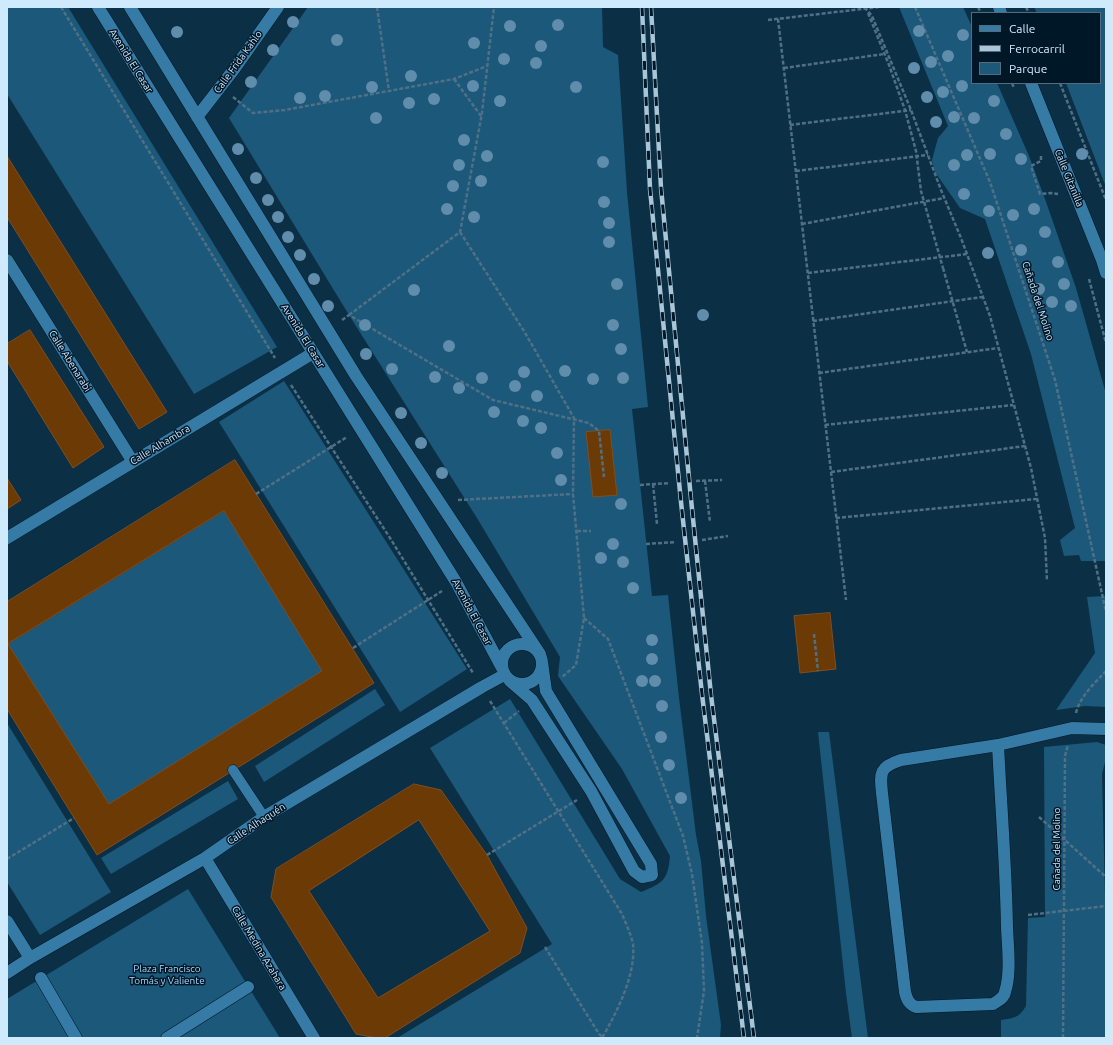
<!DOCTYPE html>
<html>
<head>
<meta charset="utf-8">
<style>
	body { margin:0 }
	#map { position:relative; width:1113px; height:1045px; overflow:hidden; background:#0b3046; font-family:Ubuntu,sans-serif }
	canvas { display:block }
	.frame { position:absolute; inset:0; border:8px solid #d0eafd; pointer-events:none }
	.legend { position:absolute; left:971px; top:12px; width:130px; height:72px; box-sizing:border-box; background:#001728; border:1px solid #536b7d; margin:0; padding:5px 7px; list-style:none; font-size:12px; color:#d0eafd }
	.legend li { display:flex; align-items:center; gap:8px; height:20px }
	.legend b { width:20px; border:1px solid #536b7d }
</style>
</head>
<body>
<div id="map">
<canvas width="1113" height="1045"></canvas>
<div class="frame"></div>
<ul class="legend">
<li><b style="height:5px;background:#367ba5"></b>Calle</li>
<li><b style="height:5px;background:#a9c5d8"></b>Ferrocarril</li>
<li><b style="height:11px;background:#1c587a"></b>Parque</li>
</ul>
</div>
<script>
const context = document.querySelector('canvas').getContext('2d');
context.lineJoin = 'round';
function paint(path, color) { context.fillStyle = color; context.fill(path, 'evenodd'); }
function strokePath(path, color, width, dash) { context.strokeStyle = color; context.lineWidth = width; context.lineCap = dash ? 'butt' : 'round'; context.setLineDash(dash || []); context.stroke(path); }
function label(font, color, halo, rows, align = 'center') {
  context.font = font + ' Ubuntu,sans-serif'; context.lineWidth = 3; context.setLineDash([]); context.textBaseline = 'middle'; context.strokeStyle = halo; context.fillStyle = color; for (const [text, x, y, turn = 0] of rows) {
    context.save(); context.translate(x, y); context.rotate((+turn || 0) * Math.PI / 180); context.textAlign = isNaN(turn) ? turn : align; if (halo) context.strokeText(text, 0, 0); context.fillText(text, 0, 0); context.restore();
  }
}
paint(new Path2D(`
	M7,7h61l209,340 -83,47 -187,-300z
	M308,7h294l1,40 15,8 9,137 21,215 -16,2 20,187 16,-1 11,103 17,137 5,26 5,55 15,109 -1,13h-323l155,-94 -122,-196 80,-49 110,180 21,13c22,-9 27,-12 29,-36l-48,-87 -64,-93 2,-19 -83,-139 -128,-203 -120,-197z
	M899,7h64l9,20v56h25l32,73 16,43 31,89 30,106v167h-25l-2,-6 -15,1 -4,-16 15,-12 -44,-174 -46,-135 -25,-11 -25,-36 -3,-12 6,-22 10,-12z
	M1034,7h72v180l-40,-104h34v-70h-63z
	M284,381l183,288 -67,43 -181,-290z
	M224,511l98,160 -213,133 -101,-160z
	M1106,596v111l-21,-1 -29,4 39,-57 -8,-56z
	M375,689l10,16 -121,77 -9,-16z
	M7,723l104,169 -71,43 -33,-53z
	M818,732h11l39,306h-16l-6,-45z
	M1097,742l9,3v13l-4,16 3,121 1,143h-105v-18c13,-2 18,-2 25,-14l2,-88 17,-1 -1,-170z
	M228,781l10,18 -127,75 -10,-16z
	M188,889l92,149h-273v-39z`), '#1c587a');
const building = new Path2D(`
	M7,156l160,256 -28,17 -132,-212z
	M30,330l74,117 -31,21 -66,-107v-17z
	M610,430l7,65 -24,2 -7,-65z
	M235,460l139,223 -277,172 -90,-146v-107zM224,511l98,160 -213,133 -101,-160z
	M7,478l14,22 -14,9z
	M830,613l6,56 -36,4 -6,-57z
	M414,784l27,6 46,65 40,73 -7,25 -135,85h-8l-21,-4 -85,-137 5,-28zM419,820l71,111 -112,67 -69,-107z`);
paint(building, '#6c3a04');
strokePath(building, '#824d1d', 1);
const lane = new Path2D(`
	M233,770l31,47`);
const street = new Path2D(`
	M98,7l358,575 46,86
	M130,7l226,369 184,278
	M999,7l2,6
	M1031,83l71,177 4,13
	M197,117l38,-49 43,-61
	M7,260l126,202
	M7,538l306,-185
	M502 664a20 20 0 1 1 40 0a20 20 0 1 1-40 0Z
	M510,681l22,19 59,91 43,80 8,6 10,-2 -1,-11 -105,-173 -4,-29
	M998,745c3,61 8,122 9,183 1,20 4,46 -2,64 -1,6 -7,9 -12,12l-77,3c-7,-3 -9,-7 -11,-15l-23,-199c-2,-20 -3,-26 19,-33l97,-15 74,-17 34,1
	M205,858l109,180
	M7,921l23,37
	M7,973l23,-15 175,-100 59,-41 218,-130 22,-12
	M41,978l35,60
	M167,1038l81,-51`);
strokePath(lane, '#031724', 11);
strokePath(street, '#031724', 13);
strokePath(new Path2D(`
	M61,7l214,351
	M377,7l12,84
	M867,7l-1,2 6,7 39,94 30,80 20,48 29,78 41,152 14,70 2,43
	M915,7l75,175 65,198 51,232
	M978,7l3,6
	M1026,7l3,6
	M868,13l21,52 16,45 11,41 5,40 18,63
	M778,19l68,581
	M768,20l111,-13
	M784,68l100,-14
	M454,79l27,37
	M1012,83l2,5
	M1060,83l46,117
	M233,97l20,16 32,-3 169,-31 33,-13
	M790,125l121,-15
	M1041,156v5l-10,5 9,28 11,-1 7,1
	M796,171l132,-16
	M802,224l142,-26
	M460,232l64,99 50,87 -1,76 11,124 -8,47 -15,13
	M943,268l24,84
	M808,273l159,-19
	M1089,279l17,64
	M349,315l111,-83 22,-119 12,-106
	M342,320l7,-5 144,85 96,23 10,8 5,46
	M813,321l169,-24
	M819,373l179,-25
	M291,385l99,153 83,135
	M825,425l188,-20
	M831,472l194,-26
	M696,481l26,-1
	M705,481l5,41
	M653,484l4,40
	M640,485l30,-2
	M256,494l91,-57
	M458,500l115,-6
	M836,518l200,-19
	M577,531h14
	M702,540l26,-4
	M646,544l30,-2
	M584,618l24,21 75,197 9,38 10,69 2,48 -7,47
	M814,634l4,37
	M353,648l89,-57
	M490,701l132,213c4,10 9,20 11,30 3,31 -16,68 -31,94
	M1076,713c4,-17 19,-30 30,-42
	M504,723l15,-12
	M1039,817l67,60
	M487,855l90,-55
	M7,859l67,-41
	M1028,915l78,-9
	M545,947l54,87 4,3
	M1063,1038l2,-282 3,-11`), '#4f7085', 2.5, [4, 2]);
strokePath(lane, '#367ba5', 10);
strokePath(street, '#367ba5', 12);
const rail = new Path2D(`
	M642,7l8,182 31,313 21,192 42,344
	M651,7l10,181 30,311 20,196 43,343`);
strokePath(rail, '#a9c5d8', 4.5);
strokePath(rail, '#001728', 3, [9]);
strokePath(new Path2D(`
	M939,254l4,14`), '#4f7085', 2.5, [4, 2]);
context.fillStyle = '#608dab';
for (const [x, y] of [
	[293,22],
	[558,25],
	[510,26],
	[919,31],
	[177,32],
	[963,35],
	[337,40],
	[474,43],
	[541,46],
	[273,50],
	[948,56],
	[504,59],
	[931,62],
	[536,63],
	[914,68],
	[411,76],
	[251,82],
	[473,86],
	[962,86],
	[372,87],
	[576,87],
	[943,92],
	[325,96],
	[927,97],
	[300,98],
	[434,99],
	[500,101],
	[994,101],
	[409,103],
	[954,117],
	[376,118],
	[974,118],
	[936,122],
	[1006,134],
	[464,140],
	[238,149],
	[990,154],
	[1082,154],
	[967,155],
	[487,156],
	[1021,159],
	[603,162],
	[459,165],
	[954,165],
	[256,178],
	[481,181],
	[453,186],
	[964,194],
	[268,200],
	[604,202],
	[447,209],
	[1034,209],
	[989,211],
	[1013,215],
	[278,217],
	[474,217],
	[609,223],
	[1045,232],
	[288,237],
	[609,242],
	[1021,250],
	[988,253],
	[300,255],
	[1058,262],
	[314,279],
	[617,284],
	[1064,284],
	[1039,289],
	[414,290],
	[1052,302],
	[328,306],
	[1071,306],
	[703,315],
	[365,325],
	[613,325],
	[449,346],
	[621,349],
	[366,354],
	[392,369],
	[565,371],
	[524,372],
	[435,377],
	[482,378],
	[623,378],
	[593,379],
	[515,386],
	[459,388],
	[537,396],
	[494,412],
	[401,413],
	[523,421],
	[541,428],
	[421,443],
	[557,453],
	[442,473],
	[561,480],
	[621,504],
	[613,544],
	[601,558],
	[623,562],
	[633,588],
	[652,640],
	[652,659],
	[642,681],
	[655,681],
	[662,706],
	[661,737],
	[669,765],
	[681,798]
]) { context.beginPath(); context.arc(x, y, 6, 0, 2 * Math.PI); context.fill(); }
label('10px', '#d0eafd', '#001728', [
	["Avenida El Casar",131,61,58],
	["Calle Frida Kahlo",238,62,-54],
	["Calle Gitanilla",1069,178,68],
	["Cañada del Molino",1038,301,72],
	["Avenida El Casar",303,336,58],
	["Calle Abenarabi",70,361,58],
	["Calle Alhambra",160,445,-31],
	["Avenida El Casar",472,612,62],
	["Calle Alhaquén",256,824,-33],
	["Cañada del Molino",1057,849,-90],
	["Calle Medina Azahara",259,948,59]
]);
label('10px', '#a5d9fe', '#001728', [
	["Plaza Francisco",167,969],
	["Tomás y Valiente",167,981]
]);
</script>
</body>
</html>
